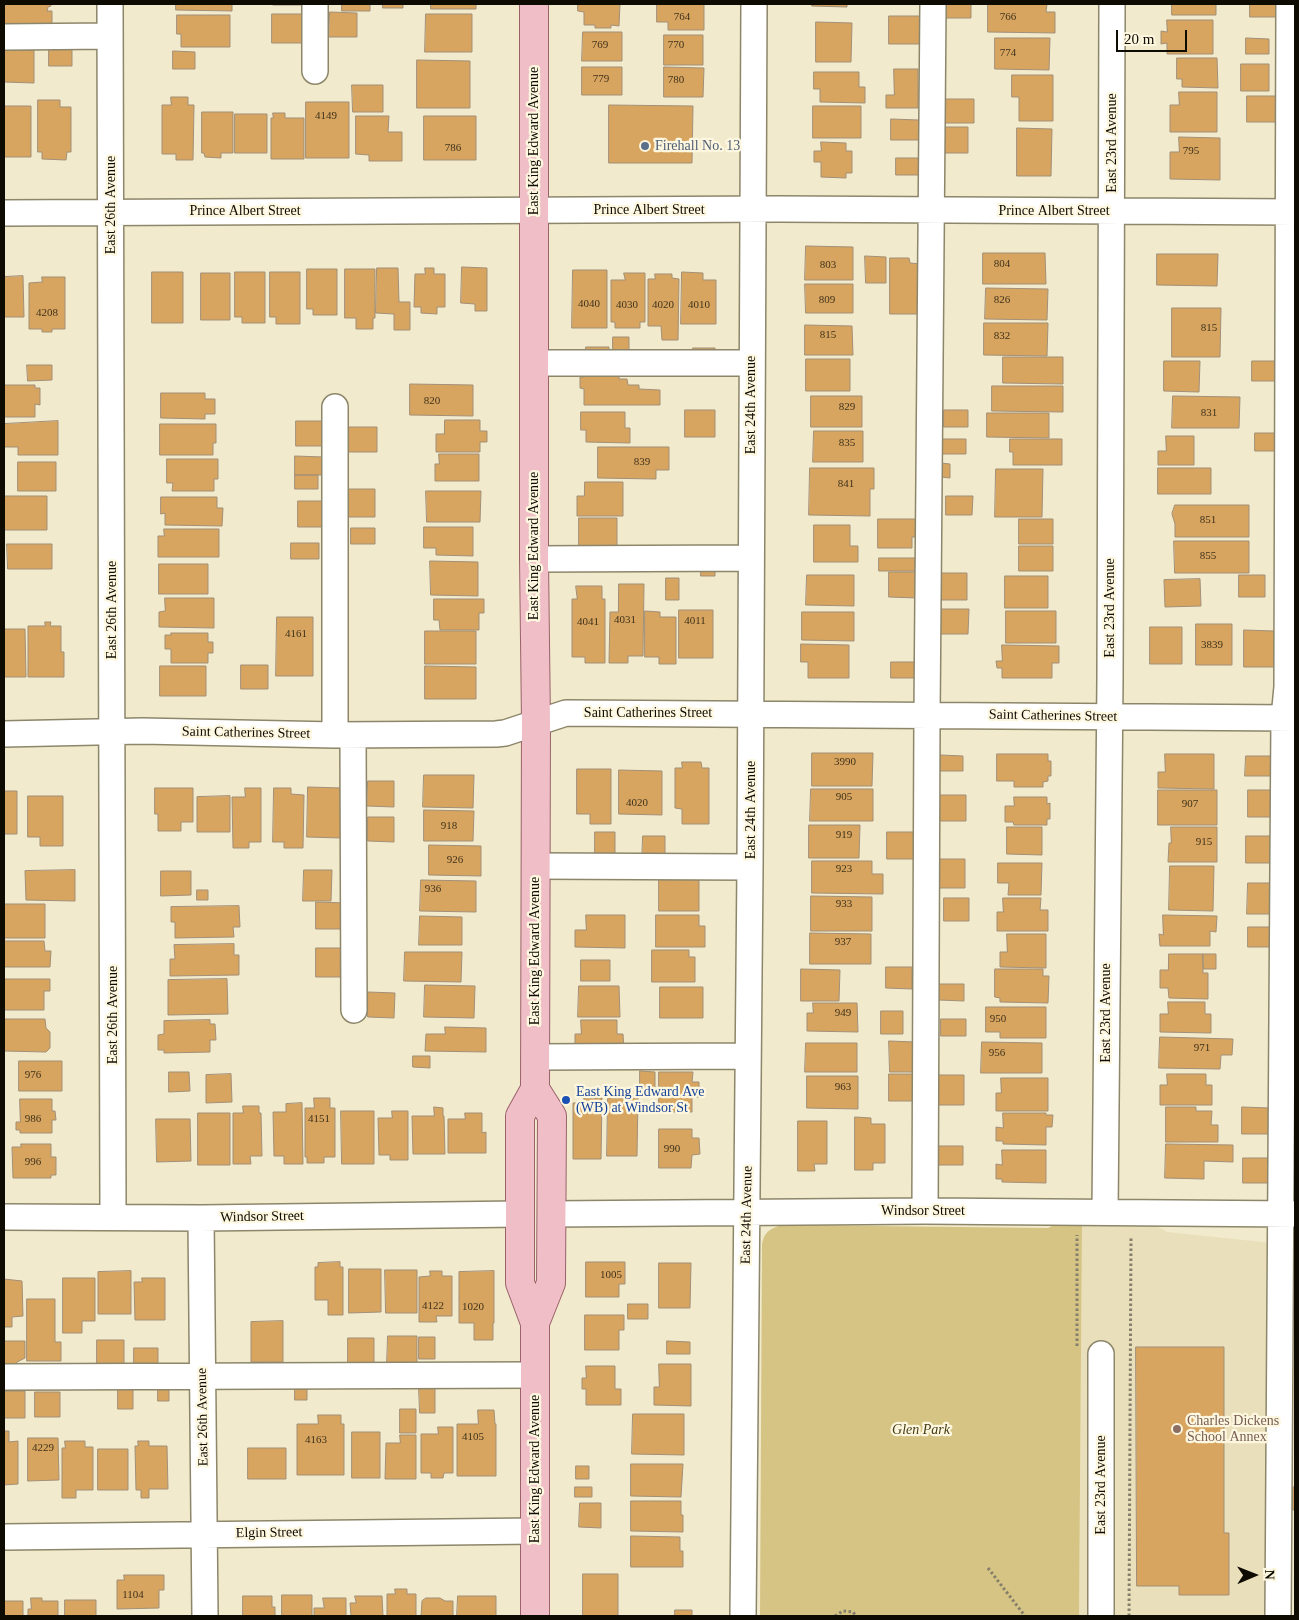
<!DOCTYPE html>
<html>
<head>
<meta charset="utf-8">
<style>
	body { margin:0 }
	#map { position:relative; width:1299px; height:1620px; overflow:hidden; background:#f2eacc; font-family:"Times New Roman",serif }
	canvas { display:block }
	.frame { position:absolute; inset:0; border:5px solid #0e0b03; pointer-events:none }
	.north { position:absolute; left:1229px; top:1550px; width:50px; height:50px; -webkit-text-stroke:4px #fef7df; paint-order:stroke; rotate:89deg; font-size:14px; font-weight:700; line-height:20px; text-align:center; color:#0e0b03 }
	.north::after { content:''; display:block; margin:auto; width:18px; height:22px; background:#0e0b03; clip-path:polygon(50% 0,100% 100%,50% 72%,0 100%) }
	.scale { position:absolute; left:1116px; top:30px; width:71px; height:22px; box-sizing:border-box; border:2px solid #0e0b03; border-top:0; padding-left:6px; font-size:15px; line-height:18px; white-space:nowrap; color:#0e0b03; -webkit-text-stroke:4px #fef7df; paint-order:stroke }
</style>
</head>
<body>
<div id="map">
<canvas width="1299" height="1620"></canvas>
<div class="frame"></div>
<div class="north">N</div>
<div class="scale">20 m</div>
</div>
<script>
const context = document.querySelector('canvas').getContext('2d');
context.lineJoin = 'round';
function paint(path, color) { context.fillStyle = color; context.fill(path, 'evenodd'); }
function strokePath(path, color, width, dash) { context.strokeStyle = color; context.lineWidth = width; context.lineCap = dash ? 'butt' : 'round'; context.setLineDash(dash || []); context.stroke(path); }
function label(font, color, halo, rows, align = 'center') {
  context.font = font + ' "Times New Roman",serif'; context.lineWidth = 4.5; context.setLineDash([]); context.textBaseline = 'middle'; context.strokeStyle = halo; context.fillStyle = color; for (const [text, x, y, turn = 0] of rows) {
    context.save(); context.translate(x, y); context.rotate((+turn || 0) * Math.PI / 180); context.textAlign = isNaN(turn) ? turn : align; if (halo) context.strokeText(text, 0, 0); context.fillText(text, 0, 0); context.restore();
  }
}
paint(new Path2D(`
	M1082,1224l73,1 12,7 105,11v373h-193z`), '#e9dfba');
paint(new Path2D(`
	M1055,1224h27l-3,392h-319l2,-372c2,-12 8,-15 19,-19l267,3z`), '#d5c484');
const building = new Path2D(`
	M4,4h47v2l-3,1 -1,4h5v15l-48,-1z
	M176,4h56v7l-56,-1z
	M273,4h30v1h-30z
	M342,4h28v7h-28z
	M383,4h20v4h-20z
	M431,4h45v5h-45z
	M578,4h42l-1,22 -8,-1v3h-16v-3h-11v-13l-6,-1z
	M657,4h47v26h-36v-8h-11z
	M812,4h35v3l-35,-1z
	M945,4h26v14h-26z
	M988,4h59l-1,8h9v21l-67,-1z
	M1172,4h44v11h-44z
	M1250,4h28v13h-28z
	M330,12l27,1v24h-28z
	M272,14h31v29h-31z
	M426,14h46v38h-47z
	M177,15h53v32h-49v-13h-4z
	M889,16h33v28h-33z
	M1167,20h46v34h-46v-11l-6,1v-13l6,1z
	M816,22l36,1 -1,39h-35z
	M583,32h39v29h-40z
	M664,35h39v30h-39z
	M995,38h55l-1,32 -54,-1z
	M1246,38l23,1v15h-23z
	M49,49h23v17h-23z
	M4,50h30v33l-30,-1z
	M173,51l22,1v17h-22z
	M1177,58h40l1,30 -36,-1v-8h-5z
	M417,60l53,1v47h-53z
	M1241,64h28v27h-28z
	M582,67h40v28h-40z
	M664,67l40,1 -1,29h-39z
	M894,69h24v39h-32v-13h8z
	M814,72h45v15h6v16l-45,-1v-13h-6z
	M1012,75h41v46h-34v-24h-7z
	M352,85h31v27h-30z
	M1179,92h38v40h-47v-27h9z
	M1247,96h29v26h-29z
	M171,97h17v8h6l-1,55h-17v-6h-14v-49h9z
	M943,99h31v24h-30z
	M38,100h22v7h11v45h-4l-1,8 -24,-1v-7h-4z
	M306,102h43v56h-43z
	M609,105l84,1 -1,57h-83z
	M4,106h27v51h-27z
	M813,106h48v32h-48z
	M202,112h31v41h-12v5l-16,-1 -1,-4h-2z
	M273,113h12v5h19v41h-33v-41h2z
	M235,114h32v39h-32z
	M356,116h33l-1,16h14v29h-33v-6l-13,-1z
	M424,116h52v44h-52z
	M891,119l28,1v20h-28z
	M944,127h24v26h-24z
	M1017,128l35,1 -1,47h-34z
	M1179,137l41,1v42l-50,-1v-27h9z
	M821,142l25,1v8h6v22h-6v5l-25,-1v-15h-7v-11h7z
	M896,158h24v17h-24z
	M806,246l47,1v33h-48z
	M983,253h62l1,31h-63z
	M1157,254h61l-1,32 -60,-1z
	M865,256l21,1v26h-20z
	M890,258h19l1,5 11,1v50h-31z
	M462,267l25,1v43h-12v-7l-14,-1z
	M377,268h21l1,34h11v28h-16v-16l-18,-1z
	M425,268h9v6h11v33h-8v7l-16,-1v-6h-7l1,-33h10z
	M307,269h30v46h-24v-6h-6z
	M345,269h30v49h-2v11h-17v-11h-11z
	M573,270h34v58h-35z
	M152,272h31v51h-31z
	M235,272h30v51h-23v-6h-7z
	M270,272h30v52h-24v-7h-6z
	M682,272l21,1v7h13v44h-35z
	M201,273h29v47h-29z
	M624,273h21v49h-5v6h-25v-6h-4v-42h14z
	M655,274h17v4l7,1 -1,61h-16l-1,-14h-13v-47h7z
	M23,276l1,41h-20v-40z
	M42,277h23v52h-13v3h-10v-3h-13v-46l13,-1z
	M805,284h48v29h-47z
	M986,288l62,1 -1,31 -62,-1z
	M1172,308h49l-1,49h-48z
	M984,323h64l-1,33 -63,-1z
	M805,325l47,1 1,29h-48z
	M613,337h16v19h-16z
	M586,347h23v15h-23z
	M693,348h22v14h-22z
	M1003,357h60v27l-60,-1z
	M806,359h44v32h-44z
	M1164,361h36l-1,31 -35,-1z
	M1252,361h26v20h-26z
	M27,365h25v15l-24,1z
	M584,376h35v3h8l1,6h11v4l21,1v15h-76v-16l-4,-1v-11h4z
	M410,384l63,1v31l-63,-1z
	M4,385h31v3h5v17l-5,-1v13h-31z
	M992,386h71v26l-71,-1z
	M161,393h44v6h10v15h-10v5l-44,-1z
	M811,396h51v31h-51z
	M1173,396l67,1 -1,31h-67z
	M685,410h30v27h-30z
	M944,410h24v17h-24z
	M581,412h44v16h5v15l-44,-1v-12h-5z
	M987,413h62v25l-62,-1z
	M445,420h35v11h7v11h-7v10h-44v-18h8z
	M58,421v34h-40v-8h-14v-23z
	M296,421h29l-1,25h-28z
	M160,424h56v19h-3v12h-53z
	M349,427h28v25h-28z
	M814,431h49v31h-50z
	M1255,433h22l-1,18h-21z
	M1166,436h28v29h-36v-14h8z
	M942,439h24v15h-24z
	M1010,439h52v26h-49v-13h-3z
	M598,447h71v23h-13v9l-58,-1z
	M439,454h40v27h-44v-17h4z
	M295,456l28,1v18h-28z
	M167,459h51v20h-4v12h-42l1,-8h-6z
	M18,462h38v29h-38z
	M941,463l9,1v14l-9,-1z
	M810,468h64v21h-4v27l-61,-1z
	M1158,468h53v26h-53z
	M996,469h47l-1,48h-47z
	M295,475h23v14h-23z
	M585,482h38v34h-46v-20h7z
	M347,489h28v28h-28z
	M426,491h55l-1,31h-53z
	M4,496h43v34h-43z
	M946,496h27l-1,19h-26z
	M161,497h56v11h6l-1,18 -57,-1v-12l-4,1z
	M298,501h24v26h-24z
	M1175,505h74v32h-74v-13l-3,-10z
	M579,518h38v31h-38z
	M878,519h40v18h-6v11h-34z
	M1019,519h34v25h-34z
	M814,525h36v21h8v16h-44z
	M424,527h49v29l-37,-1v-7h-12z
	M351,528h24v16h-24z
	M164,529h55v28h-61v-21h6z
	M1174,541h75v32h-74z
	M291,543h28v16h-28z
	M7,544h45v25h-44z
	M1019,546h34v25h-34z
	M879,558h36v13h-36z
	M430,561l48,1v34l-47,-1z
	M159,564h49v30h-49z
	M701,565h14v11h-14z
	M889,572h28v26l-28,-1z
	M937,573h30v27h-30z
	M807,575h47v31l-48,-1z
	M1239,575h26v22h-26z
	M1005,576h43v32h-43z
	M666,578h13v22h-13z
	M1200,579l1,27 -36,1 -1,-27z
	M619,584h25l-1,72h-15v7h-19l1,-51h8z
	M576,586h26v13h3v64h-20v-6h-13v-58h5z
	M165,598h49v30l-55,-1v-15l6,-1z
	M434,599h50v14h-5v17h-39l-1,-10h-5z
	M940,609h29l-1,25h-28z
	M679,610h34v48h-34z
	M645,611l15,1v5h16v47h-17v-7h-14z
	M1006,611h50v32h-50z
	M802,612h52v29l-52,-1z
	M277,617h36v59h-37z
	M45,622h6l-1,4h11v26h3v25h-36v-51h17z
	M1196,624h36v41h-36z
	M1150,627h32v37h-32z
	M4,629h21l1,48h-22z
	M1244,630l30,1v36h-30z
	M425,631h51v33h-51z
	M171,633h37v9h5v11h-5v10h-37v-14h-6v-14h6z
	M801,644l48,1v33h-41v-16h-7z
	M1002,645l57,1v17h-7v15h-50v-10h-5l-1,-7h6z
	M891,662h24v16h-24z
	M241,665h27v24h-27z
	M160,666h46v30h-46z
	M425,666l51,1v32h-51z
	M812,753h61l-1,33h-60z
	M997,754h51v7h3v15h-3v5l-5,1v5h-29v-6h-17z
	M1165,754h49v35l-56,-1v-16h7z
	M940,755l23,1v15h-23z
	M1246,756h26v20h-27z
	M682,762h19l1,6h7v56h-27v-15l-7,-1v-40h7z
	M577,769h34v55h-21v-10h-13z
	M619,770l43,1v44l-43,-1z
	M424,775h50l-1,33 -50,-1z
	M368,781h26v26l-27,-1z
	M308,787l34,1 -1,50 -34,-1z
	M155,788h38v34h-12v9h-23v-17h-3z
	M245,788h16v54h-12v6h-16l-1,-51h13z
	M274,788h17v6l13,1 -1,53h-19v-6h-11z
	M811,789h62v32h-63z
	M1158,790h59v35h-59z
	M1248,790h24l-1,27h-23z
	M4,791h13v43h-13z
	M939,795h27v26h-27z
	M28,796h35v50h-23v-9h-12z
	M230,796v36h-33v-35z
	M1014,797h33v7l3,-1v16h-3v6h-33l-1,-3h-8v-16h9z
	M424,810l50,1 -1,30h-49z
	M368,817h26v25l-26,-1z
	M809,825h51l-1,33h-50z
	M1007,827h35v28l-35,-1z
	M1171,827h46v35h-49l1,-19h2z
	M595,832h20v25h-20z
	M887,832h30l-1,27h-29z
	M643,836h22v28h-23z
	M1246,836h28v27h-28z
	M429,845l52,1v30l-52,-1z
	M937,859h28v29h-28z
	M812,861h60v13h11v20l-71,-1z
	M998,863h44l-1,32h-33l1,-12h-11z
	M1170,866h44l-1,45 -44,-1z
	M75,870v31l-49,-1 -1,-29z
	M304,870h28l-1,31h-28z
	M161,871h30v24l-30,1z
	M659,877h40v34h-40z
	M421,880l55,1v31l-56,-1z
	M1248,883h27v31h-28z
	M197,890h11v10h-11z
	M811,896l61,1v34h-61z
	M944,898h25v23h-25z
	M1003,898h38l-1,12h8v21h-51v-19h6z
	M316,902l30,1 -1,26h-29z
	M4,904h41v34h-41z
	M239,906l1,21h-7l1,10 -59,1v-16h-4v-15z
	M586,915h39v33l-50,-1v-17h11z
	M656,915h43v11h6v21h-49z
	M1163,915l54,1 -1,16 -6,-1v15h-50l-1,-12 4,1z
	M420,916l42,1v28h-43z
	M1248,927h26v20h-26z
	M810,933l61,1v30h-61z
	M1007,934h39v34l-46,-1v-15h7z
	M4,941h40l1,10h6l-1,16h-46z
	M234,944v11h5v20l-69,1v-17h5l-1,-14z
	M316,948h30l-1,29h-29z
	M652,950h37v7h6v25h-43z
	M405,952h57l-1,30 -57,-1z
	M1169,954h34v19h5v26l-39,-1 -1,-10h-8v-18h8z
	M1203,954h13v15h-12z
	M581,960h29v21h-29z
	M886,967h26v22l-26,-1z
	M801,969l39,1 -1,31h-38z
	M995,969h48v7h6l-1,27 -48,-1v-4l-5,-1z
	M4,979h46v12h-6v19h-40z
	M227,979l1,35 -60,1v-35z
	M939,984h25v17l-25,-1z
	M425,985l50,1 -1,32 -50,-1z
	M579,986h40l1,31h-42z
	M660,987h43v31h-43z
	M368,992l27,1 -1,25 -26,-1z
	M1168,1002h37v12h6v19l-51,-1v-18h8z
	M813,1003h44l1,29 -51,-1v-18h6z
	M986,1007h60v31h-46v-6h-14z
	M881,1011h22v23h-22z
	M4,1019h41l1,9 4,4v16l-4,4 -42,-1z
	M941,1019h25v17h-25z
	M210,1020v4h5l1,16h-6v12l-46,1v-3h-6v-15l6,-1v-13z
	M581,1020h36v14h6l1,16h-49v-16h6z
	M445,1027l41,1v24l-61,-1 1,-17h19z
	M1160,1037l73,2 -1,16h-11l-1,14 -61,-1z
	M889,1041l26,1v30h-25z
	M982,1042l60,1v30h-61z
	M806,1043h51v29h-52z
	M413,1056h17v12l-17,-1z
	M19,1061h43v30h-43z
	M640,1071l15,1v23h-15z
	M169,1072h20l1,19 -21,1z
	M659,1072h34l-1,10h7v15h-7v15h-33z
	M231,1074l1,28 -26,1v-28z
	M889,1074h25v27h-25z
	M1167,1074h39v11h6v20h-52v-20h7z
	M938,1075h26v30h-26z
	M807,1076h51v33l-51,-1z
	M1001,1078h47v33h-52v-18h5z
	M314,1098h16v10h5v49h-11v6h-17v-6h-2v-49h9z
	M584,1098h18l-1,61h-28v-56h11z
	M608,1098h30l-1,58h-30z
	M20,1099h32v12h3l1,9h-4v13h-32v-3h-4v-8h4z
	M302,1103l1,61h-19v-8h-10l-1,-44h13v-8z
	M243,1106h16v7h2l1,43h-12l1,8h-18v-51h10z
	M434,1107l9,1v8h1l1,38h-32l-1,-38h22z
	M1166,1107h30v4h16l-1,14h7v17h-52z
	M1242,1107l28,1 -1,26h-27z
	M341,1111h33v53h-32z
	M392,1111h16v49h-18v-5h-11l-1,-37h14z
	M1292,1112h3v26h-3z
	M198,1113h32v52h-32z
	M465,1113h17v20l4,-1v21h-38v-34h17z
	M1003,1113h43v2h7l-1,12h-6v18l-43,-1v-3h-7v-14l7,1z
	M855,1117l16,1v6h14v39h-12v7h-18z
	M156,1119h34l1,42 -34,1z
	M798,1121h29v43h-13l1,7h-17z
	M659,1129h33v9h7l1,16 -8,1 -1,13h-32z
	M21,1144h30v13h5v18h-5v3h-38l-1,-31h9z
	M1166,1144l67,1v17l-29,-1v18l-39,-1z
	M939,1146h24v19h-24z
	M1002,1150h44v33l-44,-1v-3h-6v-15l6,1z
	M1243,1158h25v25h-25z
	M340,1262v5h3v48h-15v-15h-13v-33h3v-4z
	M586,1262h39v22h-6v13h-33z
	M659,1263h32l-1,45h-31z
	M349,1269h32v43l-32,1z
	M385,1270h32v43h-31z
	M131,1271v43h-33v-42z
	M430,1271h12v5h10v40h-16l1,6h-18v-45l11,-1z
	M494,1271v52h-1v17h-19v-17h-15v-51z
	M63,1278h32v43h-13v12h-19z
	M142,1278h23v42h-30l-1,-38h8z
	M4,1279l18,2 1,35 -11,1v10h-8z
	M27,1299h28v43h6v19h-34z
	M628,1304h20v15h-20z
	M585,1315h39v15h-5v20h-34z
	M283,1321v41h-32v-40z
	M388,1336h29v27h-30z
	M419,1337h16v22h-16z
	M348,1338h26v26h-26z
	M97,1340h27v26h-27z
	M4,1341h21v17l-8,4 -1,2h-12z
	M667,1341l23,1v12h-23z
	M1136,1347h88v186h5v62h-50v-9h-42z
	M134,1348h24v16h-24z
	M659,1364h32v42l-37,-1v-18h5z
	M586,1366h29v23h6v16h-35v-16h-4v-11h4z
	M118,1384h15v25h-15z
	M158,1386h11v15h-11z
	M295,1386h12v14h-12z
	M419,1388h16v25h-15z
	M4,1391h21v27h-21z
	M35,1392h25v25h-25z
	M400,1409h16v24h-16z
	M478,1410h16l1,14h1v52h-39v-52h21z
	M633,1414h51v41l-52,-1z
	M318,1415h23v9h3v51h-47v-51h21z
	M438,1427h15v46h-9l-1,5h-12v-5h-10v-39h17z
	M4,1431h5v11l9,-1v43l-14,1z
	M352,1432h28v46h-28z
	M400,1435h16v44h-31l1,-36h14z
	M28,1438h30l1,42 -31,1z
	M65,1441h20v6h8v43h-17v8h-14v-50h3z
	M138,1441h11v5h18l1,43h-19v9h-8v-8h-5l-1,-44h3z
	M248,1448h38v31h-38z
	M98,1449h30v41h-30z
	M631,1464h52l-2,33 -50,-1z
	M576,1466h13v13h-13z
	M575,1487h17v10h-17z
	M1293,1487h2v23h-2z
	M631,1501h50v14h2v17l-52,-1z
	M580,1503h21v25l-22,-1z
	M631,1536l49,1v14h3v16h-52z
	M583,1574h35v42h-35z
	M124,1575h40v15h-5v18l-42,1v-29h7z
	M395,1589h12v5h9v22h-29v-22h8z
	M282,1595h30v21h-30z
	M243,1596h29v11h3v9h-32z
	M355,1596h27l1,20h-32l-1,-13h6z
	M458,1596h38v20h-39z
	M31,1598h11v3h16v15h-30v-7h3z
	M323,1598h23v18h-32v-8h10z
	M426,1598h14l5,3h8v15h-32l1,-15z
	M65,1600h31v16h-31z
	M4,1601h19v15h-19z
	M675,1610h17v6h-17z`);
paint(building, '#d7a560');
strokePath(building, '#a28f77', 1);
const minor = new Path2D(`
	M110,4l3,1213
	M315,4v67
	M4,37l106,-1
	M4,213l775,-4 516,3
	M534,363h217
	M335,407v328
	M534,559l217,-1
	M4,734l138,-3 193,4 161,-1 9,-1 61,-20 729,5
	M353,735l1,275
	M535,866l215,1
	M536,1057l212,-1
	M925,1211l2,-496 6,-711
	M1105,1212l5,-533 2,-675
	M551,1214l374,-3 370,3
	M4,1217l197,1 319,-4
	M201,1218l4,398
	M1101,1354v262
	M4,1377l531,-2
	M4,1537l531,-6
	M743,1616l7,-749 4,-863
	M1278,1616l6,-898 3,-31 2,-683`);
const major = new Path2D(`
	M534,4v555l2,164 -1,366 -15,27v167l15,40v293
	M535,1323l16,-40 1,-167 -17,-27`);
strokePath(minor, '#8d866a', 28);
strokePath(major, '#9a636a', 30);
strokePath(new Path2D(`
	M1077,1346v-111
	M988,1568l37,48
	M835,1616l8,-5 10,1 3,4
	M1129,1616l2,-379`), '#847e6b', 3, [2.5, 2.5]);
strokePath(minor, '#fff', 25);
strokePath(major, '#efbec7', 28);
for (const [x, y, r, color] of [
	[645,146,5,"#5c6f8a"],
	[566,1100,5,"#1a4fb4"],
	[1177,1429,5,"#8d6e63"]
]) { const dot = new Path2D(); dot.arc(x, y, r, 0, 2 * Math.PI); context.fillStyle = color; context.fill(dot); strokePath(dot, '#fef7df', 2); }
label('11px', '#40321a', null, [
	["764",682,17],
	["766",1008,17],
	["769",600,45],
	["770",676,45],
	["774",1008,53],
	["779",601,79],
	["780",676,80],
	["4149",326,116],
	["786",453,148],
	["795",1191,151],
	["804",1002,264],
	["803",828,265],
	["809",827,300],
	["826",1002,300],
	["4040",589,304],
	["4030",627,305],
	["4020",663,305],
	["4010",699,305],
	["4208",47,313],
	["815",1209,328],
	["815",828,335],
	["832",1002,336],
	["820",432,401],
	["829",847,407],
	["831",1209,413],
	["835",847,443],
	["839",642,462],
	["841",846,484],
	["851",1208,520],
	["855",1208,556],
	["4031",625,620],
	["4011",695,621],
	["4041",588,622],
	["4161",296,634],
	["3839",1212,645],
	["3990",845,762],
	["905",844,797],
	["4020",637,803],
	["907",1190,804],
	["918",449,826],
	["919",844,835],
	["915",1204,842],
	["926",455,860],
	["923",844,869],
	["936",433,889],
	["933",844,904],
	["937",843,942],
	["949",843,1013],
	["950",998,1019],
	["971",1202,1048],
	["956",997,1053],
	["976",33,1075],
	["963",843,1087],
	["986",33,1119],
	["4151",319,1119],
	["990",672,1149],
	["996",33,1162],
	["1005",611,1275],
	["4122",433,1306],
	["1020",473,1307],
	["4105",473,1437],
	["4163",316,1440],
	["4229",43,1448],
	["1104",133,1595]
]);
label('14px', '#0e0b03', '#fef7df', [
	["East King Edward Avenue",534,141,-90],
	["East 23rd Avenue",1112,143,-90],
	["East 26th Avenue",111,205,-90],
	["Prince Albert Street",649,210],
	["Prince Albert Street",245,211],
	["Prince Albert Street",1054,211],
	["East 24th Avenue",751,405,-90],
	["East King Edward Avenue",534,546,-90],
	["East 23rd Avenue",1110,608,-90],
	["East 26th Avenue",112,610,-90],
	["Saint Catherines Street",648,713],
	["Saint Catherines Street",1053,716,1],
	["Saint Catherines Street",246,733,1],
	["East 24th Avenue",751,810,-90],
	["East King Edward Avenue",535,951,-90],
	["East 23rd Avenue",1106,1013,-90],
	["East 26th Avenue",113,1015,-90],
	["Windsor Street",923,1211],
	["East 24th Avenue",747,1215,-89],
	["Windsor Street",262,1217,-1],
	["East 26th Avenue",203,1417,-91],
	["East King Edward Avenue",535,1469,-90],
	["East 23rd Avenue",1101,1485,-90],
	["Elgin Street",269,1533,-1]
]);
label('14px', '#4e5e75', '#fef7df', [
	["Firehall No. 13",655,146]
], 'left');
label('14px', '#164399', '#fef7df', [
	["East King Edward Ave",576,1092],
	["(WB) at Windsor St",576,1108]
], 'left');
label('14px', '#785e54', '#fef7df', [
	["Charles Dickens",1187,1421],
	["School Annex",1187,1437]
], 'left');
label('italic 14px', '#433a16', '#fef7df', [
	["Glen Park",921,1430]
]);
</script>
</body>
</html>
